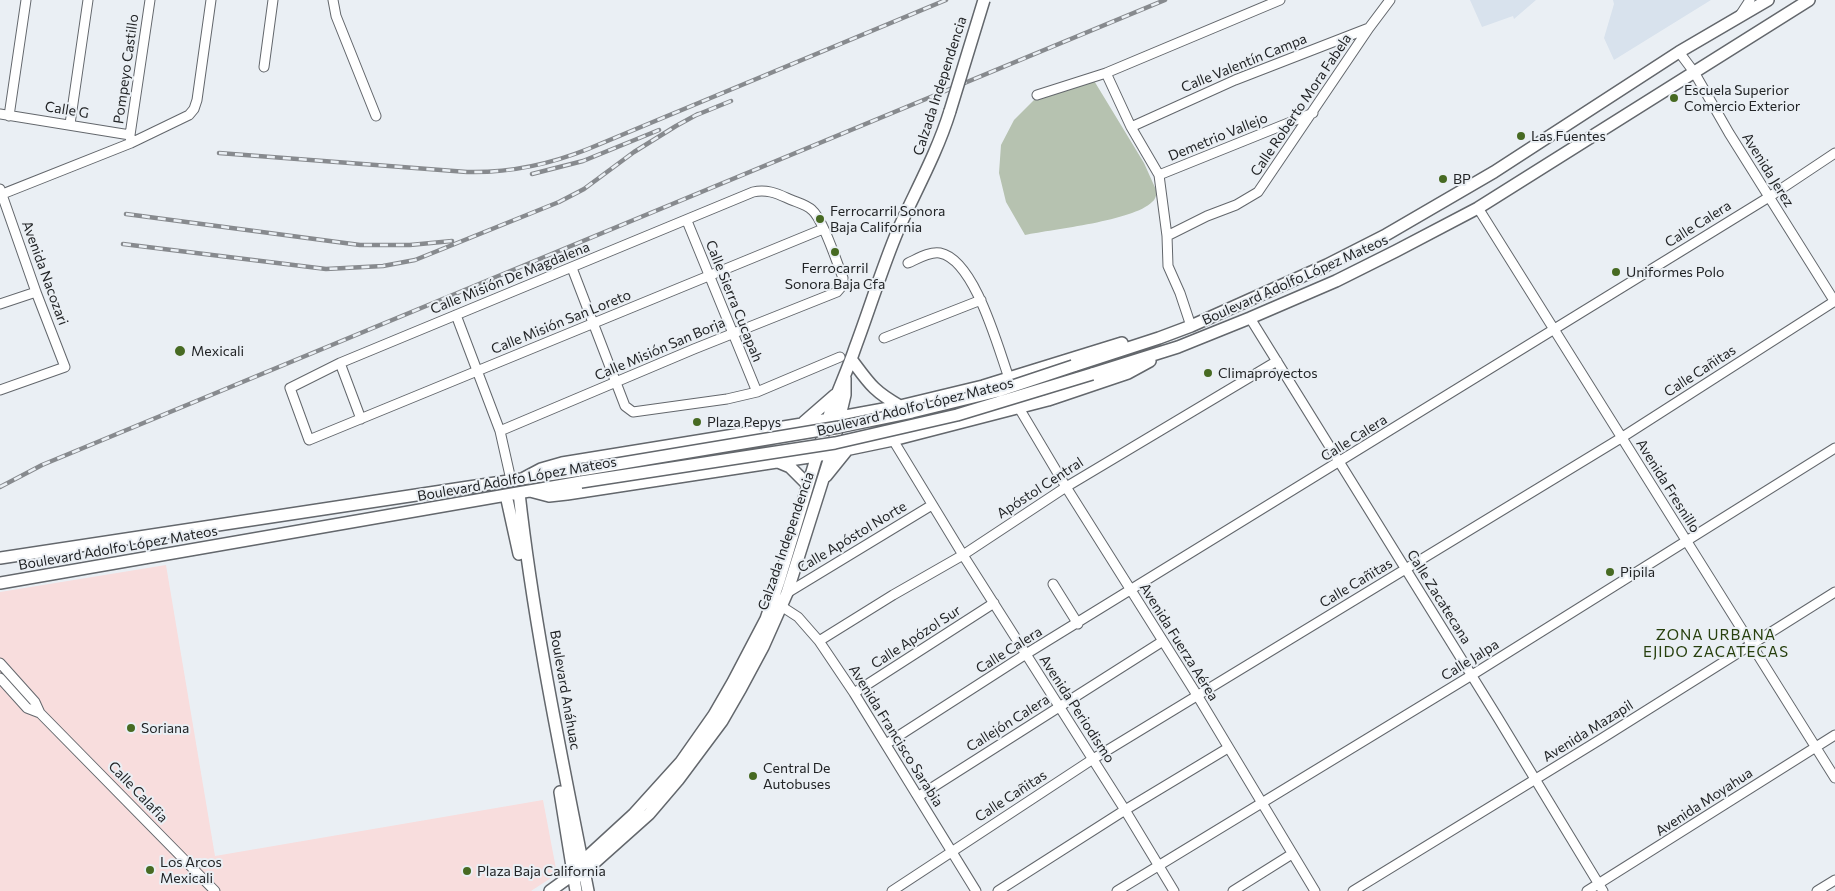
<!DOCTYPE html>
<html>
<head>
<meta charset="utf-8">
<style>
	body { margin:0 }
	canvas { display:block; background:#eaeff4 }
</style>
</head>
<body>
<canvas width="1835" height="891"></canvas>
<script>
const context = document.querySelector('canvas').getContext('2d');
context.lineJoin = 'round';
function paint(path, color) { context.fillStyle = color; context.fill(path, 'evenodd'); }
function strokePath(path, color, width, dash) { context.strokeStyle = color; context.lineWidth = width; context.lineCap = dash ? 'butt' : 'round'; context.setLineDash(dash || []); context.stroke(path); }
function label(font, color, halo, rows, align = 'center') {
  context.font = font + ' Commissioner,sans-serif'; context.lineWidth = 4; context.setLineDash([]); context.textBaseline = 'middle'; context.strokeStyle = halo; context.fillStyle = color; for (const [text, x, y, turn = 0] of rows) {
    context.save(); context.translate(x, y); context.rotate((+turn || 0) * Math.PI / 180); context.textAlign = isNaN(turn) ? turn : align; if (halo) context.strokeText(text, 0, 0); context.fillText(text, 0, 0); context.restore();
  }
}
paint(new Path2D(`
	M166,565l49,291 328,-56 14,74 -26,17h-531v-299z`), '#f8dddd');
paint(new Path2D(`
	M1470,0h66l-22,19 -1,-3 -31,11z
	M1613,0h98l-97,60 -10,-22 10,-34z`), '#d8e2ed');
paint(new Path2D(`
	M1093,79l51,84 13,29c-1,4 -2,8 -5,10 -19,19 -98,27 -127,33l-19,-33 -7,-29 2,-28 13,-25 22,-22z`), '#b6c2b0');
const minor = new Path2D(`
	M333,0l3,16 40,100
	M1739,17l11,-17
	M1679,52l15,20 35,61 106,169
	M264,67l9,-67
	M1106,73l25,54 28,48 154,-62
	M1037,95l69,-22 174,-73
	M0,114l130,21
	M9,116l17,-116
	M70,124l18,-124
	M1131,127l104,-47 134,-52
	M131,143l-1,-8 20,-135
	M1159,175l8,61 1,30 12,27 11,33
	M0,195l131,-52 58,-28 5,-6 3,-9 14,-100
	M1478,208l357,570
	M687,221l70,171
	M1167,236l40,-20 29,-11 22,-13 111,-164 21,-28
	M908,263c9,-4 22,-12 32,-10 35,7 58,95 69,125
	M572,268l53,138 8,6 94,-13 30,-7 83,-35
	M0,304l36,-12
	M456,315l44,116 11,49
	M1250,318l248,400 105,173
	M884,338l97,-38
	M340,363l21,56
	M0,390l65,-23 -29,-75 -36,-103
	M1019,408l47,79 131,208 118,196
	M500,431l194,-82 143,-57 6,-7v-7c-6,-15 -20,-59 -31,-68 -6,-6 -17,-8 -25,-12 -11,-5 -21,-9 -34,-6l-413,171 -50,25 19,52 514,-211
	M893,440l70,115 162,255 49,81
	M1053,584l25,40
	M787,593l145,-88
	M781,606l17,11 21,24 35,52 122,198
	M819,641l74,-46 70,-40 103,-68 211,-126
	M0,663l35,39 5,11 175,178
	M0,678l27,30 13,5
	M854,693l140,-90
	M886,744l140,-90 743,-457 66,-44
	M919,796l244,-155
	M892,891l201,-132 528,-321 214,-137
	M998,891l127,-81 103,-62
	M1117,891l355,-216 363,-227
	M1233,891l59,-37
	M1353,891l248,-152 234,-147
	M1587,891l248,-156
	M1817,891l18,-11`);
const major = new Path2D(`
	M851,359c18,24 22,32 49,47
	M1073,366l86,-28 32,-12 136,-61 57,-29 110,-64 185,-120 89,-52
	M1092,374l86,-27 72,-29 86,-37 60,-30 82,-43 331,-208
	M804,422l31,-27
	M778,462l12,5 18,18
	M826,476l21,-26
	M524,478l17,-9 21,-6 240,-39 98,-18 83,-20 139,-43
	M530,491l19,5 18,-2 249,-38 77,-16 155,-40 80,-27 22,-12
	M519,493c15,134 43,266 69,398
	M506,495l13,59
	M0,558l581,-88
	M0,583l581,-101
	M560,792l16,99
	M568,878l6,1 10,-7 65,-58 29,-34 44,-59 19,-33 22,-41 24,-54 44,-139 14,-59v-17
	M550,891l18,-13 5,-8 61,-56 47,-52 33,-47 19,-33 33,-63 13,-38 49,-162c8,-25 19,-47 27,-71 15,-40 27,-80 43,-118 18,-40 39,-77 52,-119`);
strokePath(minor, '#63676c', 11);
strokePath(major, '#63676c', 14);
strokePath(minor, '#fff', 9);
strokePath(major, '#fff', 11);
const rail = new Path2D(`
	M694,116l37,-15
	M219,153l248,19c43,1 81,-7 121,-23l358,-149
	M532,174l51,-13 76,-31
	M126,214l234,31h50l42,-4
	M123,244l203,25 57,-3 32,-6 144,-58 25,-13 50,-37 42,-26 22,-12
	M0,487l42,-22 1123,-465`);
strokePath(rail, '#878a8e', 4.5);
strokePath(rail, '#eaeff4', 2.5, [8]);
const majorBridge = new Path2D(`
	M950,111l34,-111
	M581,470l258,-43 73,-15 86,-21 75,-25
	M581,482l254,-39 122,-28 135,-41`);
strokePath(majorBridge, '#63676c', 14, []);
strokePath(majorBridge, '#fff', 11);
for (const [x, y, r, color] of [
	[1674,98,5,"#476a22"],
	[1521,136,5,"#476a22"],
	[1443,179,5,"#476a22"],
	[820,219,5,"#476a22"],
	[835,252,5,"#476a22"],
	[1616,272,5,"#476a22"],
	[180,351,6,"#476a22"],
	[1208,373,5,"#476a22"],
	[697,422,5,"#476a22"],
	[1610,572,5,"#476a22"],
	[131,728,5,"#476a22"],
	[753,776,5,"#476a22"],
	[150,870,5,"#476a22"],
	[467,871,5,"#476a22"]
]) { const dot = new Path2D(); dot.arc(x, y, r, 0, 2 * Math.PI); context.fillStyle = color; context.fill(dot); strokePath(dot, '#eaeff4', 2); }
label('14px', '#222426', '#eaeff4', [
	["Calle Valentín Campa",1244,63,-22],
	["Pompeyo Castillo",126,69,-82],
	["Calzada Independencia",940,86,-72],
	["Calle Roberto Mora Fabela",1301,105,-56],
	["Calle G",67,110,9],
	["Demetrio Vallejo",1218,137,-22],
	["Avenida Jerez",1768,170,58],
	["Calle Calera",1698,224,-32],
	["Avenida Nacozari",45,273,70],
	["Calle Misión De Magdalena",510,278,-22],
	["Boulevard Adolfo López Mateos",1295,280,-24],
	["Calle Sierra Cucapah",734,301,68],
	["Calle Misión San Loreto",561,322,-22],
	["Calle Misión San Borja",660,349,-23],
	["Calle Cañitas",1700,371,-33],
	["Boulevard Adolfo López Mateos",915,407,-14],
	["Calle Calera",1354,438,-32],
	["Boulevard Adolfo López Mateos",517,479,-10],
	["Avenida Fresnillo",1668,486,58],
	["Apóstol Central",1040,488,-33],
	["Calle Apóstol Norte",852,537,-31],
	["Calzada Independencia",786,541,-71],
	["Boulevard Adolfo López Mateos",118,548,-10],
	["Calle Cañitas",1356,583,-31],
	["Calle Zacatecana",1439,597,58],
	["Calle Apózol Sur",916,637,-33],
	["Avenida Fuerza Aérea",1179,642,58],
	["Calle Calera",1009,650,-32],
	["Calle Jalpa",1470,660,-32],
	["Boulevard Anáhuac",565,690,80],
	["Avenida Periodismo",1077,709,57],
	["Callejón Calera",1008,723,-32],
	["Avenida Mazapil",1588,731,-32],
	["Avenida Francisco Sarabia",896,736,58],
	["Calle Calafia",138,792,46],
	["Calle Cañitas",1011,796,-33],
	["Avenida Moyahua",1704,802,-33]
]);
label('14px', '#222426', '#eaeff4', [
	["Escuela Superior",1684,90],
	["Comercio Exterior",1684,106],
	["Las Fuentes",1531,136],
	["BP",1453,179],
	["Ferrocarril Sonora",830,211],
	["Baja California",830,227],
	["Ferrocarril",835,268,"center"],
	["Sonora Baja Cfa",835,284,"center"],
	["Uniformes Polo",1626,272],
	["Mexicali",191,351],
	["Climaproyectos",1218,373],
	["Plaza Pepys",707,422],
	["Pipila",1620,572],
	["Soriana",141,728],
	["Central De",763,768],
	["Autobuses",763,784],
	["Los Arcos",160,862],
	["Mexicali",160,878],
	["Plaza Baja California",477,871]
], 'left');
context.letterSpacing = '1px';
label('15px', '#273f0d', '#eaeff4', [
	["ZONA URBANA",1716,635],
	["EJIDO ZACATECAS",1716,652]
]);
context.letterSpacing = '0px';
</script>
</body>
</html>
